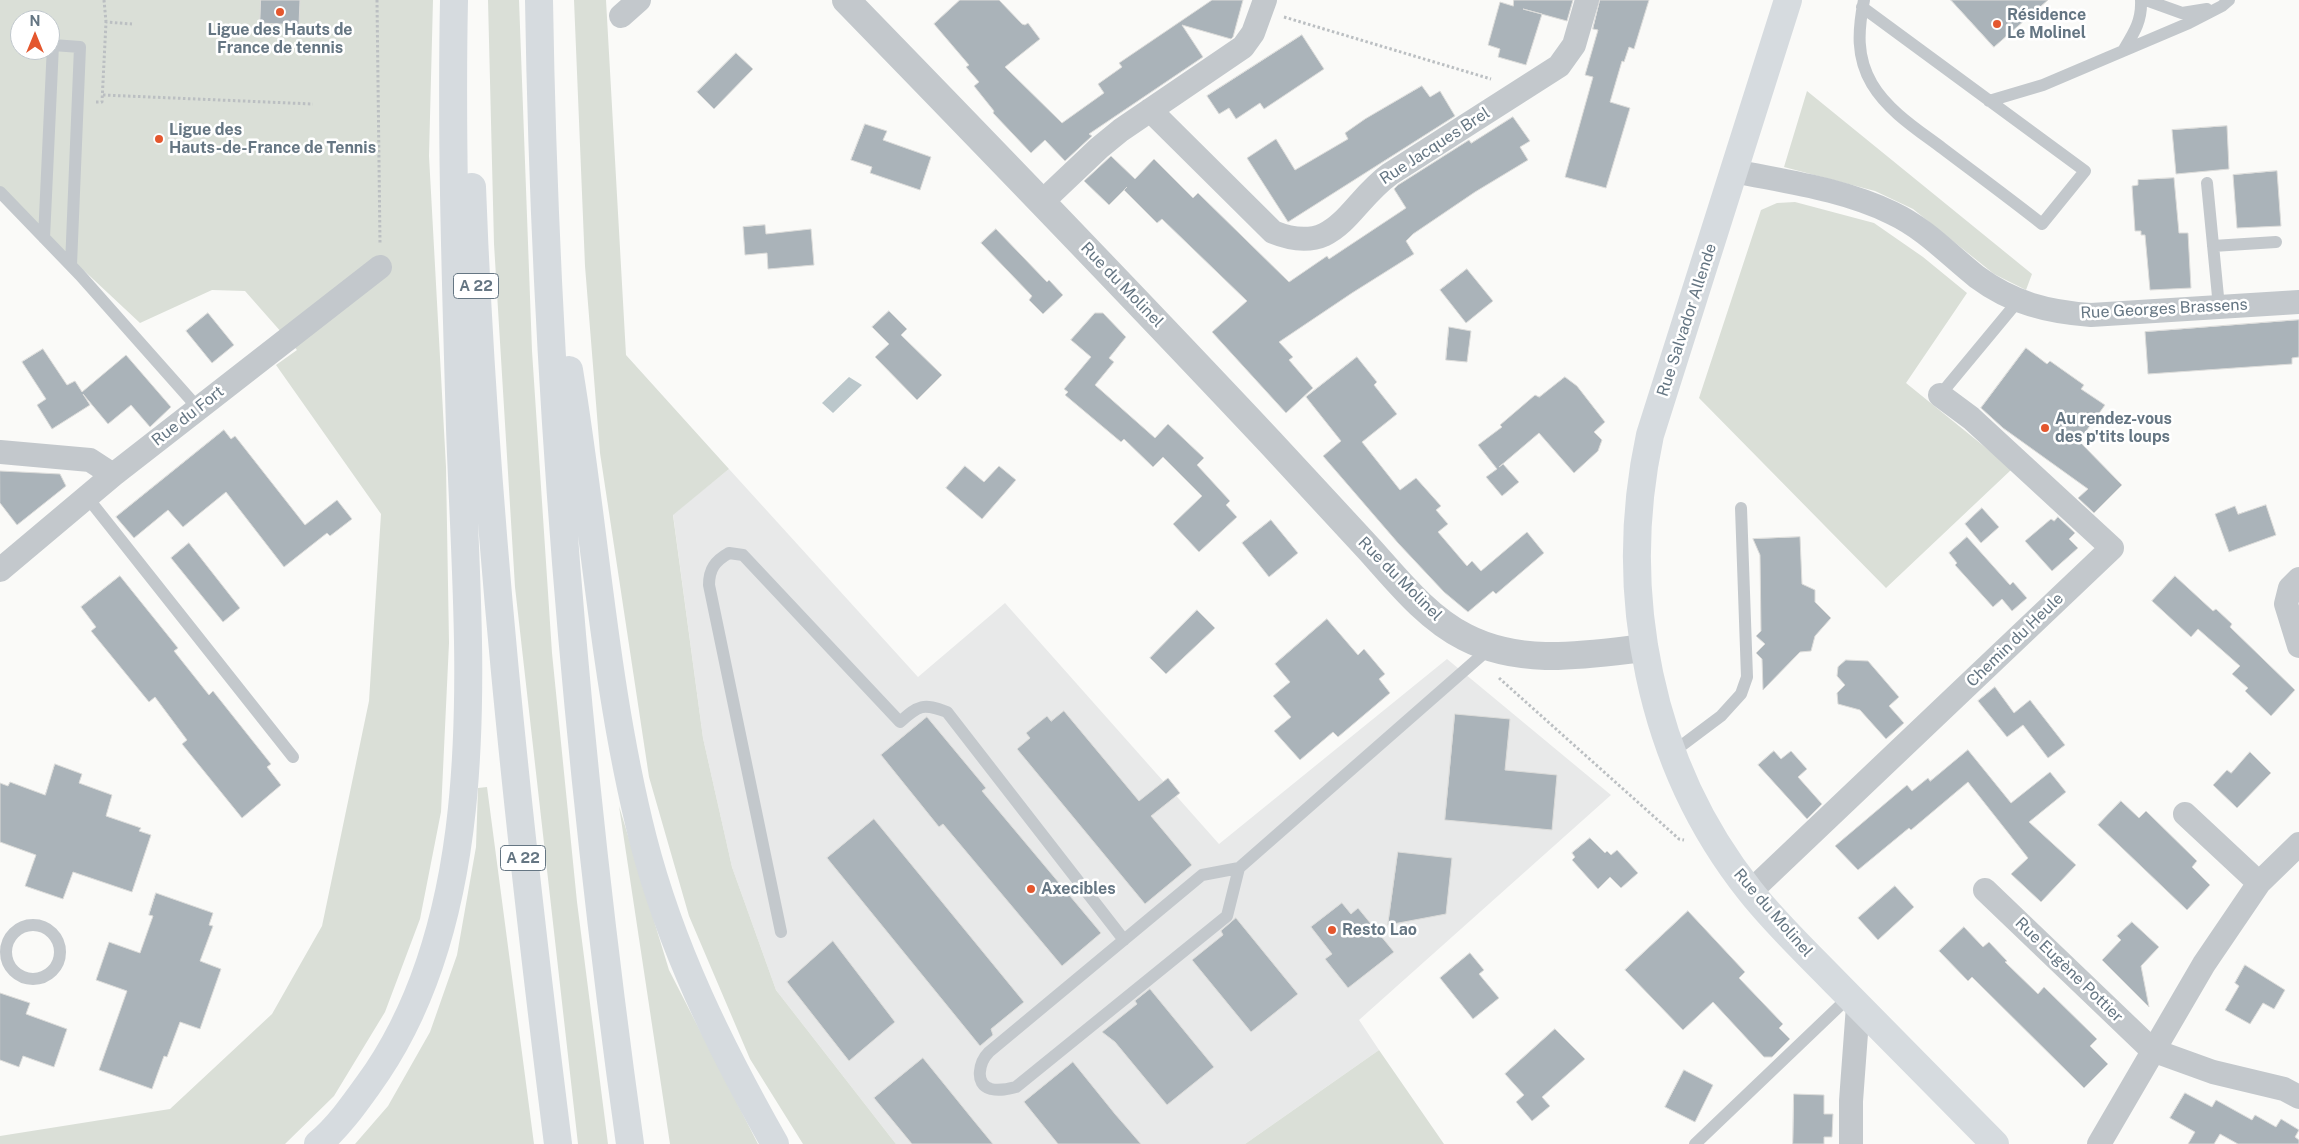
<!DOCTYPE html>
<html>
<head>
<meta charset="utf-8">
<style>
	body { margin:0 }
	#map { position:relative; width:2299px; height:1144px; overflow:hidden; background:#fafaf8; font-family:"Public Sans",sans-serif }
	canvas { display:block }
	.north { position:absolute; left:10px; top:10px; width:50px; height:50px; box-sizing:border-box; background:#fff; border:1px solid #c1c8cd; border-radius:50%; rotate:0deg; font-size:14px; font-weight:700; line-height:20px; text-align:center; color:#657683 }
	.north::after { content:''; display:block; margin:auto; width:18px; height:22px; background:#e4572e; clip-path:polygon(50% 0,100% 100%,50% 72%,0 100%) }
</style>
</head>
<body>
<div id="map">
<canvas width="2299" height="1144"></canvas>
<div class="north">N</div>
</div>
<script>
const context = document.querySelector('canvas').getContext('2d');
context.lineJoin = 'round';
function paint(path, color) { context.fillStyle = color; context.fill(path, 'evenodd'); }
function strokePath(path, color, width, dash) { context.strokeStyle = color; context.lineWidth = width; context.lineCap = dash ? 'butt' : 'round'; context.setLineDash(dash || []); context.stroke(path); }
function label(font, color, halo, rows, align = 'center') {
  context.font = font + ' "Public Sans",sans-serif'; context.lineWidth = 5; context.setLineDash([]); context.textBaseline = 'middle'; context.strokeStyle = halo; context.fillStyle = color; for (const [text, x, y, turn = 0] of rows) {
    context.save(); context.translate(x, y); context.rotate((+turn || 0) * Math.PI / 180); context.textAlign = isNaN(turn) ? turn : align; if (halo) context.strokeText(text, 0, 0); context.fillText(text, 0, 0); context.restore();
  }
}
paint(new Path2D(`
	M729,469l189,208 87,-74 214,241 228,-185 164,136 -252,225 20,30 -134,94h-349l-120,-154 -44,-123 -29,-129 -30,-224z`), '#e8e9e9');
paint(new Path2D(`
	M0,0h433l-4,156 17,311 3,176 -8,169 -21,107 -35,93 -51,84 -49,48h-285v-8l170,-27 102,-95 50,-88 47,-225 12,-187 -105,-149 21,-15 -52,-59 -33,-1 -72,33 -140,-131zM20,20h30v30h-30z
	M488,0h31l13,351 20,302 25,249 31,242h-30l-63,-557 -21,-343z
	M574,0h32l20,355 103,114 -56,46 30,223 29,129 44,123 120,154h-93l-53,-85 -61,-143 -40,-139 -49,-324 -15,-187z
	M1807,91l225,183 -6,16 -32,-16 -81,-65 -38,-18 -91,-24z
	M1795,202l79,21 49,34 44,36 -61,90 106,86 -126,119 -187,-190 62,-188 16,-7z
	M487,787l47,357h-179l33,-38 42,-74 27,-77 19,-108 2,-59z
	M619,806l50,164 89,174h-88z
	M1379,1050l65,94h-199z`), '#dadfd7');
paint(new Path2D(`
	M849,377l13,8 -29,28 -11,-10z`), '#bbc7cb');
const building = new Path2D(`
	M261,0h39l-1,25 -39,-2z
	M960,0h39l23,24 3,1 3,-2 12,16 -35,28 57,56 42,-30 -6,-9 24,-17 -3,-4 93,-63h31l-10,37 -2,2 -49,-14 21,32 -114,77 3,2 -27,25 -20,-21 -14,13 -38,-40 1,-2 -20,-25 5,-4 -13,-15 3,-2 -35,-41z
	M1514,0h59l-6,21 -44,-12 19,5 -16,51 -28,-8 2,-8 -12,-4 12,-43 13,4z
	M1600,0h49l-15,49 -5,-2 -5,15 -2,-1 -12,41 20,6 -24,80 -41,-11 28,-100 -8,-2 13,-45 -5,-1z
	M1951,0h97l-54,47z
	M1302,35l22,34 -60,40 -4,-6 -24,16 -7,-11 -10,6 -12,-18z
	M736,53l17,16 -39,40 -17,-17z
	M1422,86l8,11 10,-6 15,25 -167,106 -41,-64 29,-19 19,31 53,-31 -3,-6 20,-14z
	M1513,117l17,24 -10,6 8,13 -53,32 -62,42 -7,7 8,13 -62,39 -73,49 14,15 -4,3 24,28 -27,25 -74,-81 35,-31 -85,-82 -5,4 -33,-33 3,-3 -18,18 -25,-24 27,-25 24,23 19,-20 39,39 5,-5 91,89 38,-26 2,3 77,-51 -12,-19 4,-4 71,-45 2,3z
	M865,124l22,7 -4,9 48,17 -11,33 -50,-17 2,-6 -21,-7z
	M2227,126l2,43 -53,5 -4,-44z
	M2277,171l4,55 -44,2 -4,-53z
	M2174,178l5,55h9l3,55 -41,2 -5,-55h-4v-4h-6l-3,-45 6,-1v-5z
	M765,225l1,9 45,-5 3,36 -46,4 -1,-16 -22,2 -2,-28z
	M996,229l51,53 2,-2 14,15 -20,19 -14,-14 3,-4 -51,-53z
	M1467,269l26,32 -27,22 -26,-33z
	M889,311l18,18 -6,6 41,40 -25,25 -42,-43 14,-13 -17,-17z
	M208,313l26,32 -22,18 -26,-32z
	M1095,313h8l23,24 -17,21 5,4 -19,23 60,53 13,-14 36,34 -7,7 33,36 -4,4 11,12 -38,35 -26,-28 29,-28 -39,-39 -10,10 -29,-28 -3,3 -56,-47 3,-3 -4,-3 27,-32 -20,-17z
	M2299,320v37l-7,1v6l-144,10 -3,-42z
	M1449,327l22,4 -4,31 -21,-2z
	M2026,348l21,16 3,-3 34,24 -3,4 24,16 -26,36 43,44 -28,28 -16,-15 10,-9 -85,-61 -22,-20z
	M43,349l24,36 8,-4 7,11 44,-37 45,52 -21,20 -19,-22 -23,19 -25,-30 7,11 -38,24 -15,-24 9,-6 -24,-37z
	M1357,357l20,25 -3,3 23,29 -35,28 38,48 16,-12 25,28 -5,4 12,14 -10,8 29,34 5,-5 9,10 46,-39 17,21 -48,41 -3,-3 -25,21 -24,-20 -46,-49 -75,-87 18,-15 -35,-44z
	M1565,377l12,9 28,36 -11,10 8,8 -4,11 -24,22 -35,-40 -40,34 4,-3 16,18 -17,14 -16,-19 11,-8 -19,-24 24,-18 -2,-2 35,-30 4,2z
	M224,430l7,9 4,-3 70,89 32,-25 15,19 -22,17 -3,-3 -43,34 -58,-75 -43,35 -15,-17 -34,28 -18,-21z
	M965,466l19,16 15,-16 17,14 -34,39 -36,-31z
	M0,471l60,3 6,12 -49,39 -17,-22z
	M2266,505l10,30 -47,17 -14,-38 20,-8 3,8z
	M1982,508l17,19 -18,16 -16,-19z
	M2058,517l17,16 -6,6 9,9 -26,23 -27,-30 26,-22 3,2z
	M1271,520l27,33 -29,24 -27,-34z
	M1800,537l2,47 13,6v12l16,16 -16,18 -4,15 -11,1 -37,38 -1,-31 -6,-6 9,-9 -9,-8 5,-5 -1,-76 -7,-16z
	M1967,537l43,48 3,-3 14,16 -15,13 -10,-12 -9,8 -38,-42 2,-2 -8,-10z
	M189,543l51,65 -17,14 -52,-64z
	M120,576l58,72 -4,3 35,44 4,-4 58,73 -4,3 14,18 -39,33 -60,-74 5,-4 -32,-43 -6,5 -58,-71 5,-4 -15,-20z
	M2175,576l38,35 3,-2 16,15 -2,3 65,63 -24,26 -26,-25 3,-3 -16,-14 8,-8 -42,-37 -7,8 -39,-36z
	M1197,610l18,18 -49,46 -16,-16z
	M1327,619l31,36 6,-6 21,25 -6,5 11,14 -52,44 -5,-5 -33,28 -26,-29 17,-14 -18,-21 17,-14 -15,-18z
	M1846,660l22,1 31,36 -10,9 15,17 -18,16 -26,-29 -22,-6 -1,-11 8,-8 -8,-9 1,-9z
	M1995,687l19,26 16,-13 35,45 -17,13 -25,-33 -16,12 -29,-36z
	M1064,711l75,90 29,-23 12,15 -29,23 41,49 -47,39 -128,-155 13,-11 -4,-5 21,-17 4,5z
	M1455,714l55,5 -5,51 52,5 -5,55 -107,-10z
	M927,717l59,71 -4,3 119,142 -39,33 -119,-142 -4,3 -58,-72z
	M1968,750l43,53 39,-31 16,20 -37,30 47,43 -35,37 -30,-28 17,-16 -60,-76 -57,48 -2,-2 -51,42 -23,-24 72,-61 5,6 16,-13 2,3z
	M1774,751l7,8 10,-8 16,18 -9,8 24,27 -15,15 -49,-54z
	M2250,752l21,21 -34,35 -24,-23 14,-15 4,3z
	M55,764l27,10 -3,9 33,12 -6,21 35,12 -2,3 12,4 -19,57 -59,-20 -10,27 -38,-13 11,-31 -36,-13v-59l8,3 2,-4 35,13z
	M2121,801l18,17 7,-7 51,50 -5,6 18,18 -23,25 -89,-85z
	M874,819l150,183 -33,27 2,6 -13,11 -153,-188z
	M1590,838l15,15 2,-2 4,4 6,-5 21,23 -17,15 -11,-11 -12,12 -26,-29 3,-3 -3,-4z
	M1398,852l54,6 -6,56 -58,11z
	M1895,886l19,21 -36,33 -20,-22z
	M156,893l57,20 -4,12 4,1 -13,35 21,8 -21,60 -20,-7 -13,35 -3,-1 -12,33 -53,-19 28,-79 -31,-11 13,-38 31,11 13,-37 -4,-1z
	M1342,903l9,11 7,-6 36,44 -46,36 -23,-29 7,-5 -21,-27z
	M1688,911l57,61 -6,6 44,46 -4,4 11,11 -18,18h-8l-51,-55 -30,28 -58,-60z
	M1236,918l62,76 -47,38 -59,-72 31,-25 -2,-4z
	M2132,922l27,25 -18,19 8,41 -47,-47 19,-20 -4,-4z
	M1964,927l19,20 6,-5 18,19 -2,1 33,32 6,-7 53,52 -7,7 18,18 -24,24 -112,-111 -4,4 -29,-30z
	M833,941l62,81 -46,39 -62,-79z
	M1470,953l14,17 -5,4 20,24 -26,21 -33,-41z
	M2245,965l40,25 -11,19 -11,-6 -13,21 -25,-14 14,-24 -4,-3z
	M1150,989l64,78 -47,38 -52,-63 -13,-10 35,-28 -2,-3z
	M0,993l30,10 -4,11 41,15 -13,38 -31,-11 -4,11 -19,-7z
	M1555,1029l30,30 -43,38 8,9 -18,15 -16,-19 8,-7 -19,-21z
	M923,1058l47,58 23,28h-81l-38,-46z
	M1073,1062l42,52 26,30h-83l-34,-42z
	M1684,1070l29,15 -18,37 -30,-15z
	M2185,1093l27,14 4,-7 36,20 3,-5 21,12 5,-8 18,11 -4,7 4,3v4h-61l-18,-10 -6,10h-26l7,-12 -25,-14z
	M1794,1094l30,1v19h9l-1,23h-8v7h-31z`);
paint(building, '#aab3b9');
strokePath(building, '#dcdcda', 1);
strokePath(new Path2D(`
	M104,0l2,22
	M377,0l3,244
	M1284,17l207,62
	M103,95l210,9
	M96,102h6l4,-80 26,2
	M1499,678l180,161 5,1`), '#bbbfc2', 3, [2.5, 2.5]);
strokePath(new Path2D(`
	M2146,0l36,13 25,-4
	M1862,7l223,164 -43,53c-33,-26 -67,-51 -100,-76 -24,-18 -54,-37 -70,-64 -16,-27 -14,-54 -8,-84
	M2123,51c11,-18 19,-30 18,-51
	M1989,101l54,-16 146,-62 33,-17 7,-6
	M2207,183l12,124
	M0,192l80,83 118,133
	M44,238l9,-193 27,2 -9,218
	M2213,246l63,-4
	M1940,395l78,-94
	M87,497l206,260
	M1673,752l48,-36 20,-22 6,-17 -6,-169
	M1239,868l-12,48 -211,171c-8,2 -16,4 -25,2 -18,-5 -11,-28 -2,-37l213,-177 37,-7 251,-220
	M6 952a27 27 0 1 1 54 0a27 27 0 1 1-54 0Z
	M781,932l-72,-347c0,-16 6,-24 20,-32l14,2 157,167c19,-17 23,-19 47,-10l177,228
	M1695,1144l154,-147`), '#c3c8cc', 12);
strokePath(new Path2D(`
	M621,16l18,-16
	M1150,110l123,122c64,26 74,-27 117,-58l169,-108 15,-21 13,-45
	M1734,171c53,11 109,18 158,42 34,16 57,42 85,64 35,26 71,35 114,38l208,-13
	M1042,202l57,-54 22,-18 122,-83 10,-14 12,-33
	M0,452l90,8 23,15
	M0,570l113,-95 267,-208
	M2299,579l-9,9 -4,16 13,42
	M2185,814l74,69
	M1985,890l167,160 61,22 71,17 15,8
	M1751,891l361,-343 -141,-130 -31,-23
	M1851,1144v-43l7,-95
	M2099,1144l105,-180 55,-81 40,-39`), '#c3c8cc', 24);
strokePath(new Path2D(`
	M846,0c143,147 285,294 425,443 33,36 66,71 99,107 27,30 57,68 95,87 56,29 119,18 179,11`), '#c3c8cc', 28);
strokePath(new Path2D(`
	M1788,0l-138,435c-34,157 -1,329 100,456 26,33 57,62 86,92 53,54 106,107 159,161`), '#d6dbdf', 28);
strokePath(new Path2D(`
	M539,0c6,383 38,765 91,1144
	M472,187c12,321 46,639 86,957
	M569,370c26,157 35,316 74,469 28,109 77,208 132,305
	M318,1144c20,-17 35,-38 50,-59 130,-178 99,-448 92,-657 -4,-143 -9,-285 -6,-428`), '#d6dbdf', 28);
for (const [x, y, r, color] of [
	[280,12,5,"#e4572e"],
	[1997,24,5,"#e4572e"],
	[159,139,5,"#e4572e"],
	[2045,428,5,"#e4572e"],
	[1031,889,5,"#e4572e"],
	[1332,930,5,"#e4572e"]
]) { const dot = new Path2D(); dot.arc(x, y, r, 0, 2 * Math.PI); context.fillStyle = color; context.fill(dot); strokePath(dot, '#fff', 2); }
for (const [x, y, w] of [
	[476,286,45],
	[523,858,45]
]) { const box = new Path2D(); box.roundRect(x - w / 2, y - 12.5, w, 25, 4); context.fillStyle = '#fff'; context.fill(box); strokePath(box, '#657683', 1); }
label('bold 15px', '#657683', null, [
	["A 22",476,286],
	["A 22",523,858]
]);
label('bold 16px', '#657683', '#fff', [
	["Résidence",2007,15],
	["Le Molinel",2007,33],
	["Ligue des Hauts de",280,30,"center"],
	["France de tennis",280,48,"center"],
	["Ligue des",169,130],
	["Hauts-de-France de Tennis",169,148],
	["Au rendez-vous",2055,419],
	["des p'tits loups",2055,437],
	["Axecibles",1041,889],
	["Resto Lao",1342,930]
], 'left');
label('16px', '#657683', '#fff', [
	["Rue Jacques Brel",1435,146,-33],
	["Rue du Molinel",1122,285,46],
	["Rue Georges Brassens",2164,309,-3],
	["Rue Salvador Allende",1687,320,-72],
	["Rue du Fort",188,416,-38],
	["Rue du Molinel",1400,579,45],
	["Chemin du Heule",2015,640,-44],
	["Rue du Molinel",1773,913,49],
	["Rue Eugène Pottier",2069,970,44]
]);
</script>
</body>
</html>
